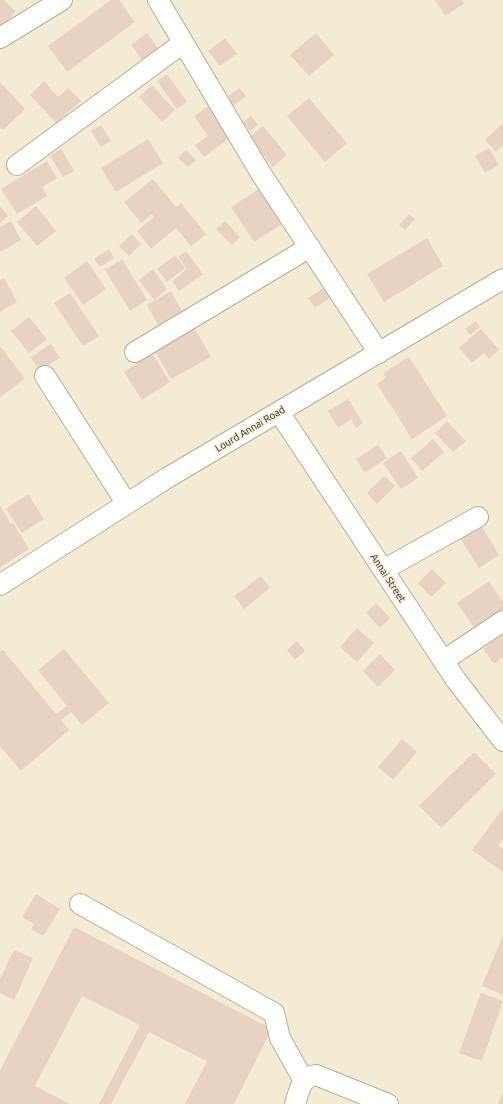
<!DOCTYPE html>
<html>
<head>
<meta charset="utf-8">
<style>
	body { margin:0 }
	canvas { display:block; background:#f3ecd3 }
</style>
</head>
<body>
<canvas width="503" height="1104"></canvas>
<script>
const context = document.querySelector('canvas').getContext('2d');
context.lineJoin = 'round';
function paint(path, color) { context.fillStyle = color; context.fill(path, 'evenodd'); }
function strokePath(path, color, width, dash) { context.strokeStyle = color; context.lineWidth = width; context.lineCap = dash ? 'butt' : 'round'; context.setLineDash(dash || []); context.stroke(path); }
function label(font, color, halo, rows, align = 'center') {
  context.font = font + ' Ubuntu,sans-serif'; context.lineWidth = 3; context.setLineDash([]); context.textBaseline = 'middle'; context.strokeStyle = halo; context.fillStyle = color; for (const [text, x, y, turn = 0] of rows) {
    context.save(); context.translate(x, y); context.rotate((+turn || 0) * Math.PI / 180); context.textAlign = isNaN(turn) ? turn : align; if (halo) context.strokeText(text, 0, 0); context.fillText(text, 0, 0); context.restore();
  }
}
paint(new Path2D(`
	M0,0h4l12,12 -16,16z
	M111,0h8l16,22 -68,50 -19,-26z
	M435,0h27l2,4 -19,12z
	M147,33l11,15 -16,12 -11,-15z
	M316,33l18,22 -25,21 -19,-21z
	M225,38l12,16 -17,12 -12,-15z
	M167,74l20,28 -10,7 -20,-28z
	M44,81l14,16 10,-9 13,13 -25,22 -26,-28z
	M0,82l25,27 -22,21 -3,-2z
	M152,85l23,25 -13,12 -23,-25z
	M239,88l7,8 -13,10 -7,-8z
	M309,98l38,45 -22,19 -38,-46z
	M210,105l22,31 -28,21 -9,-12 13,-9 -14,-20z
	M251,116l7,9 -8,6 -7,-9z
	M503,123v22l-7,7 -11,-12z
	M101,125l10,16 -10,6 -10,-16z
	M263,126l24,29 -14,12 -24,-29z
	M148,139l15,24 -47,29 -15,-24z
	M489,148l10,17 -14,8 -10,-17z
	M61,149l13,22 -11,6 -13,-21z
	M186,150l10,10 -8,7 -10,-9z
	M47,161l10,17 -15,9 5,9 -30,18 -16,-25z
	M153,179l23,28 5,-4 25,31 -15,12 -15,-18 -25,21 -14,-18 17,-14 -2,-3 -11,9 -17,-21z
	M262,187l23,35 -31,20 -23,-35z
	M0,206l8,10 -8,7z
	M36,206l20,25 -19,15 -20,-24z
	M409,214l6,5 -10,11 -6,-5z
	M11,221l10,19 -21,12v-25z
	M225,221l15,16 -8,8 -16,-16z
	M132,234l9,10 -12,12 -10,-10z
	M427,238l16,28 -59,36 -17,-28z
	M109,249l5,9 -14,9 -6,-8z
	M186,251l17,23 -24,17 -7,-10 15,-12 -9,-12z
	M175,255l10,13 -18,14 -10,-13z
	M122,259l25,41 -17,11 -25,-41z
	M87,261l19,28 -23,16 -19,-27z
	M153,269l14,20 -13,11 -15,-20z
	M4,278l13,24 -17,10v-32z
	M328,285l6,10 -19,13 -7,-10z
	M171,291l14,26 -24,13 -14,-25z
	M70,293l29,43 -16,10 -29,-43z
	M29,317l18,22 -18,14 -18,-22z
	M476,321l4,6 -10,8 -5,-6z
	M195,329l16,28 -40,22 -16,-28z
	M481,329l18,21 -10,9 -5,-6 -12,10 -13,-15z
	M51,344l9,14 -21,13 -8,-14z
	M1,347l24,32 -25,18v-49z
	M152,353l18,29 -28,18 -18,-28z
	M409,357l38,59 -35,23 -35,-55 9,-6 -3,-5z
	M348,399l15,24 -7,5 -5,-9 -13,9 -10,-17z
	M447,421l19,20 -13,11 -18,-19z
	M433,439l11,13 -22,19 -11,-13z
	M378,445l9,13 -22,15 -9,-14z
	M401,451l17,27 -17,11 -18,-26z
	M384,476l11,10 -18,18 -10,-11z
	M28,494l16,25 -22,14 -16,-24z
	M0,506l11,18 2,-1 16,26 -29,18z
	M479,522l20,33 -20,13 -21,-33z
	M432,569l14,14 -15,14 -13,-14z
	M261,576l9,12 -26,21 -10,-13z
	M489,581l14,21v10l-27,18 -19,-27z
	M376,603l14,15 -10,10 -14,-15z
	M357,628l17,15 -17,19 -17,-15z
	M503,634v23l-9,7 -11,-15z
	M297,641l8,10 -10,9 -8,-10z
	M64,649l45,54 -27,22 -11,-13 -10,8 8,10 -48,41 -21,-25v-94l3,-2 53,64 11,-8 -29,-36z
	M380,654l15,16 -17,17 -15,-16z
	M402,739l15,13 -24,28 -15,-13z
	M474,752l22,22 -55,54 -22,-22z
	M503,808v31l-5,6 5,4v23l-31,-22z
	M36,894l24,15 -17,27 -12,-7 3,-5 -12,-7z
	M74,927l198,102 -38,75h-49l22,-43 -58,-29 -38,72h-12l41,-79 -58,-29 -47,90 35,18h-70v-33z
	M503,935v60l-21,-9z
	M14,950l19,8 -19,42 -14,-7v-14z
	M481,993l22,8 -21,60 -23,-8z
	M503,1091v13h-5z`), '#e8d2c1');
const minor = new Path2D(`
	M158,0l102,172 119,181
	M0,38l62,-38
	M17,165l166,-122
	M135,352l175,-105
	M45,376l82,128
	M279,412l177,268 47,61
	M383,570l95,-53
	M0,585l167,-107 336,-199
	M443,661l60,-40
	M80,904l194,109 6,25 24,43
	M295,1104c4,-12 6,-28 21,-29l72,29`);
strokePath(minor, '#b5ae96', 22);
strokePath(minor, '#fff', 20);
label('10px', '#29271d', '#f3ecd3', [
	["Lourd Annai Road",250,429,-31],
	["Annai Street",388,578,57]
]);
</script>
</body>
</html>
